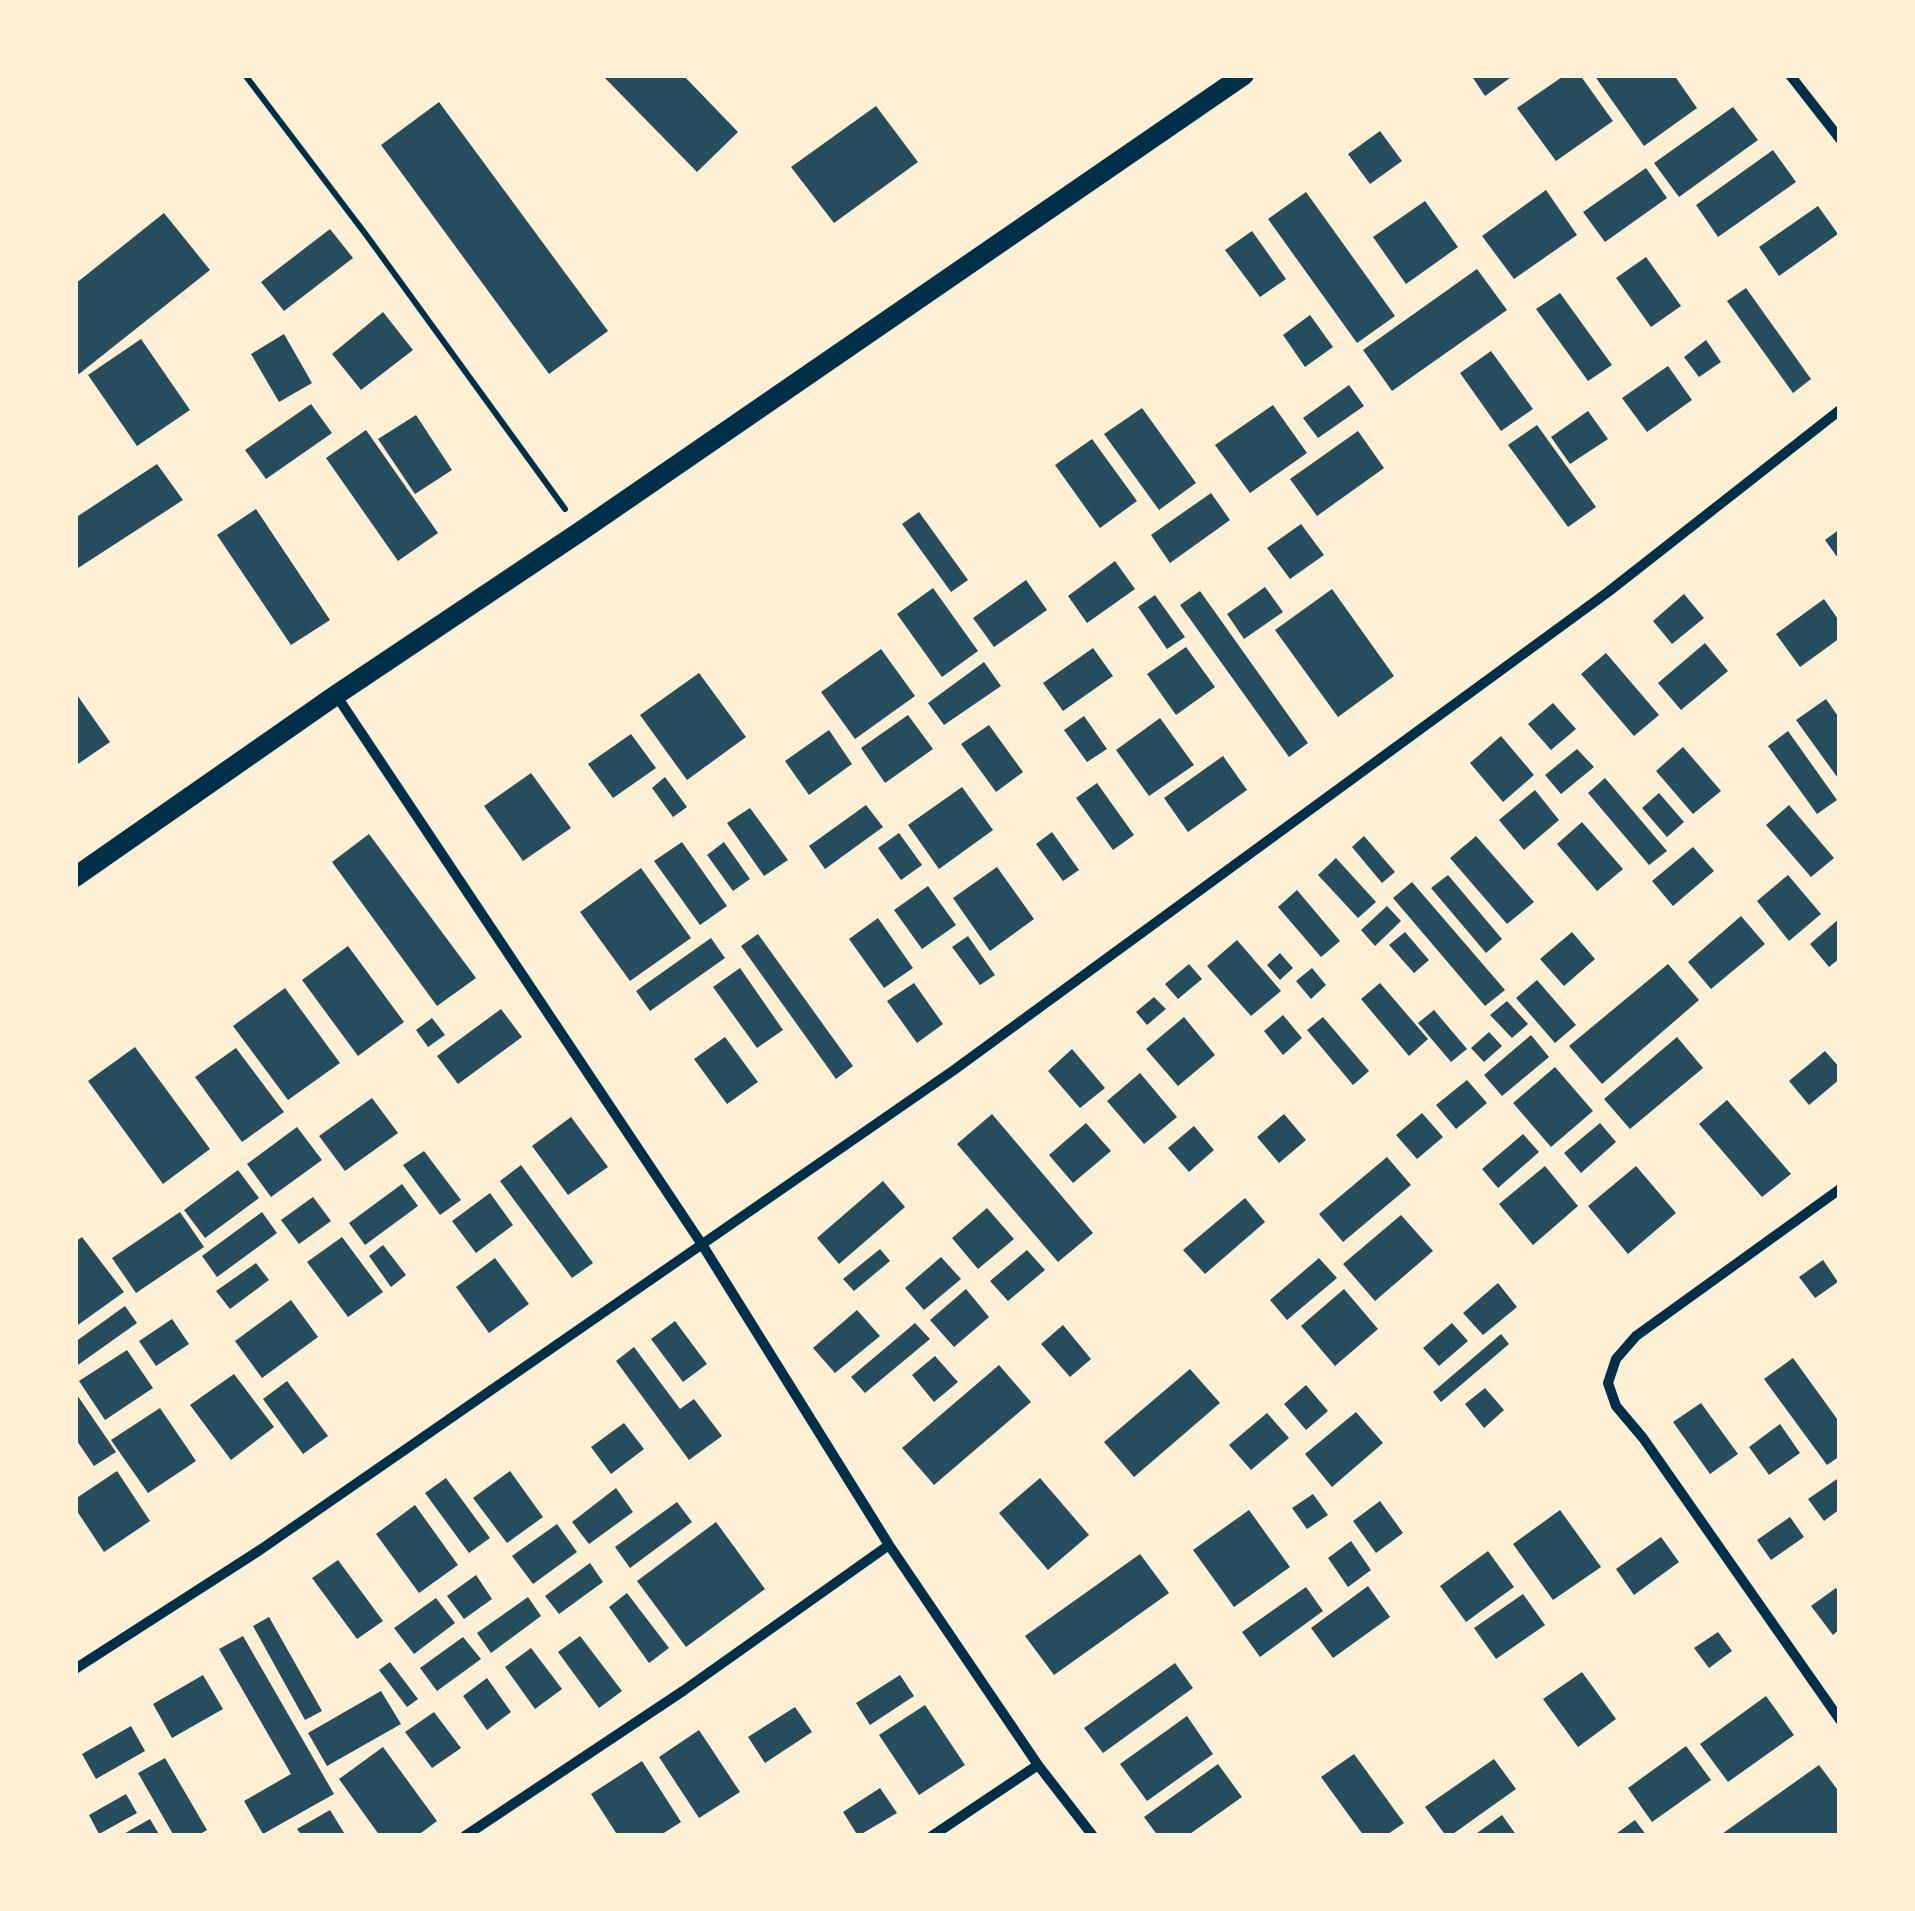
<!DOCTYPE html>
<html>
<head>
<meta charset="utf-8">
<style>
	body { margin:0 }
	#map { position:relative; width:1915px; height:1911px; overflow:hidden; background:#fdf0d5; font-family:Quicksand,sans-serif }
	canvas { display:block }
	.frame { position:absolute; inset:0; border:78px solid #fdf0d5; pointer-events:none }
</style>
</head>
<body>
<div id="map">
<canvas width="1915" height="1911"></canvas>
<div class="frame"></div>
</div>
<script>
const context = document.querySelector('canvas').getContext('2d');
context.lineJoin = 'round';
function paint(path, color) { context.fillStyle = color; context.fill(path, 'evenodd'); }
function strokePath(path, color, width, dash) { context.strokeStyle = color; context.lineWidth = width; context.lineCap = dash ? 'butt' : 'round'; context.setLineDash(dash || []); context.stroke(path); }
paint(new Path2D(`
	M602,75h81l55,57 -41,40z
	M1471,75h43l-29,21z
	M1565,75h15l33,46 -57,40 -39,-53z
	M1594,75h80l23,33 -53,38z
	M439,102l169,229 -59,43 -168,-229z
	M876,106l42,56 -84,61 -43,-56z
	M1733,107l25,33 -79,57 -25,-34z
	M1380,131l22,30 -32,23 -22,-30z
	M1773,150l23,32 -78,55 -22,-32z
	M1646,168l21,30 -62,44 -22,-30z
	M1546,190l31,45 -63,44 -32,-43z
	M1306,192l89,124 -38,27 -89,-124z
	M1425,201l33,46 -52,37 -33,-47z
	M1818,206l20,28 -59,42 -20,-29z
	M164,213l46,57 -131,104 -4,-4v-86z
	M330,229l23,29 -69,53 -23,-29z
	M1252,231l34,48 -26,18 -35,-47z
	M1646,257l35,49 -30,21 -35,-49z
	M1477,269l30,41 -115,81 -29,-41z
	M1746,288l65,91 -18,14 -66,-92z
	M1560,293l52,72 -24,16 -52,-72z
	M383,312l30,38 -52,40 -29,-36z
	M1310,315l23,32 -28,20 -22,-32z
	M284,334l28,49 -33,19 -28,-48z
	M141,339l49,71 -53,36 -49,-71z
	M1706,340l15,22 -22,15 -15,-20z
	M1491,351l42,58 -32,22 -41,-58z
	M1668,366l24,34 -45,32 -25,-34z
	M1349,385l15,21 -46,32 -15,-20z
	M311,404l21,29 -66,46 -21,-29z
	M1273,405l34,48 -57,40 -35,-48z
	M1142,408l54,75 -37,27 -55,-76z
	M1588,411l20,28 -38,25 -19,-27z
	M416,415l36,55 -37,24 -37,-55z
	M1537,425l59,82 -28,20 -60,-82z
	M366,430l72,103 -40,28 -72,-103z
	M1358,431l26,37 -67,48 -27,-37z
	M1092,439l45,62 -37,27 -45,-63z
	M157,464l26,36 -108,70v-52z
	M1211,493l19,27 -60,43 -19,-28z
	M256,509l74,111 -39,25 -74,-110z
	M919,512l49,68 -17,12 -49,-68z
	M1301,524l23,31 -34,24 -23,-31z
	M1840,529v32l-15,-21z
	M1115,561l20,28 -48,34 -19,-27z
	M1026,580l21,30 -53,37 -21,-29z
	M1265,587l18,25 -39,27 -17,-25z
	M933,588l45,63 -36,26 -45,-63z
	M1332,589l62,87 -56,41 -63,-87z
	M1200,591l108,152 -19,14 -109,-152z
	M1684,594l20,24 -32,26 -19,-23z
	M1155,595l30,42 -18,12 -29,-42z
	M1824,599l16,23v16l-40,29 -24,-33z
	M1705,643l23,28 -47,39 -23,-27z
	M1186,647l29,40 -39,28 -29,-41z
	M1093,648l20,28 -50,35 -20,-28z
	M881,649l34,47 -60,43 -34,-47z
	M1606,653l53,62 -25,21 -53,-62z
	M984,662l17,24 -57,39 -16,-22z
	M699,673l47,64 -59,43 -47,-65z
	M75,692l35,50 -35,24z
	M1826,699l14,20v62l-44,-61z
	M1553,703l23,26 -25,21 -23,-26z
	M908,715l25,34 -48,34 -24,-35z
	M1084,716l23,33 -20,13 -23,-32z
	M1160,718l34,47 -45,31 -33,-46z
	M989,725l34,47 -27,20 -35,-48z
	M829,730l23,34 -43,31 -24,-34z
	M1788,731l49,69 -20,14 -49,-68z
	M631,734l25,34 -43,30 -25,-34z
	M1501,736l33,39 -31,27 -33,-39z
	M1683,747l38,44 -28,23 -37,-43z
	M1577,749l17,18 -33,27 -16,-19z
	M1223,756l24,34 -59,42 -24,-34z
	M531,773l40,55 -48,33 -39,-55z
	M665,777l22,30 -14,10 -21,-29z
	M1605,778l62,73 -18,14 -61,-72z
	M1097,783l37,52 -21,15 -37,-52z
	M962,787l31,43 -54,39 -31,-44z
	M1535,790l24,30 -35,30 -25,-30z
	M1659,793l25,29 -17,15 -25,-29z
	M866,805l17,22 -58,42 -16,-23z
	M1789,805l45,53 -23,19 -45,-52z
	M750,808l38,52 -24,16 -37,-53z
	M1582,822l41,47 -26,22 -40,-47z
	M1052,832l27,38 -16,11 -27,-37z
	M899,833l23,32 -21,15 -23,-32z
	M369,834l107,144 -39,28 -105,-144z
	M1364,836l31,36 -13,11 -30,-36z
	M1476,836l58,66 -27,22 -57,-66z
	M682,842l45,64 -27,19 -46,-64z
	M724,842l26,37 -17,12 -26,-36z
	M1693,847l21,24 -41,35 -21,-25z
	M1336,858l40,44 -18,16 -40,-43z
	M997,867l37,52 -44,32 -37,-53z
	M641,868l50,70 -61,43 -50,-69z
	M1448,875l54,64 -16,14 -55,-65z
	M1788,875l33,39 -32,27 -32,-40z
	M1412,882l93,108 -20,16 -92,-108z
	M928,886l28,39 -34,24 -28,-39z
	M1297,890l43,51 -19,16 -43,-50z
	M1387,906l14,15 -26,25 -14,-16z
	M1741,916l24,28 -54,45 -23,-27z
	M878,918l35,50 -29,20 -35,-49z
	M1840,918v40l-11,9 -19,-23z
	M1405,932l24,28 -15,13 -25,-28z
	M1572,932l23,27 -31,27 -24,-27z
	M758,934l95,132 -17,13 -95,-133z
	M968,936l27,39 -15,10 -28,-38z
	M711,938l14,20 -75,53 -14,-20z
	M1237,940l44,51 -30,25 -44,-50z
	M348,946l56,76 -46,34 -56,-76z
	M1280,953l13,15 -13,12 -13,-15z
	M1189,964l13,15 -24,20 -13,-15z
	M1668,964l31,36 -97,84 -33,-38z
	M740,968l43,62 -26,18 -44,-61z
	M1312,968l14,17 -15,14 -15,-18z
	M1537,980l39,45 -21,18 -39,-45z
	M914,983l29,41 -26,19 -30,-42z
	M1380,983l48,56 -19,17 -48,-57z
	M285,988l55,75 -52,37 -55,-74z
	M1154,997l12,12 -19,16 -11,-13z
	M1507,1001l21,23 -16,14 -22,-23z
	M501,1009l21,28 -64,47 -21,-28z
	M1434,1010l33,39 -16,13 -33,-39z
	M1283,1015l19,23 -19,17 -19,-24z
	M1184,1017l31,38 -37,31 -32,-37z
	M1323,1017l46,54 -16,14 -46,-55z
	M432,1018l13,17 -17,12 -12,-17z
	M1489,1032l13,14 -18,16 -13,-14z
	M1531,1035l18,22 -47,39 -18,-21z
	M725,1037l33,45 -31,22 -33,-45z
	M1677,1037l26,31 -73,61 -26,-30z
	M135,1047l75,102 -47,35 -75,-103z
	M236,1048l48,64 -42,30 -47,-65z
	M1072,1049l33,39 -25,20 -32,-37z
	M1825,1051l15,17v11l-31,26 -20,-24z
	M1555,1067l38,44 -42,36 -38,-44z
	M1140,1073l37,44 -33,27 -37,-43z
	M1467,1080l20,23 -31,26 -20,-24z
	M372,1098l26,35 -53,38 -26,-35z
	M1727,1100l64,74 -29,23 -63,-73z
	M1422,1113l21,24 -26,22 -21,-24z
	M992,1114l101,119 -35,29 -101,-118z
	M1284,1114l22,26 -27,23 -22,-26z
	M571,1117l37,50 -40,28 -36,-49z
	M1086,1123l25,28 -38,32 -24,-28z
	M1600,1123l16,19 -35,31 -17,-20z
	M1194,1126l20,24 -25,22 -21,-24z
	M297,1127l25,33 -51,37 -24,-33z
	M1523,1134l16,18 -41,36 -16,-19z
	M424,1151l37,49 -21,15 -37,-50z
	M1387,1157l24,28 -68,57 -24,-28z
	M521,1165l72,98 -21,15 -72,-97z
	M1545,1166l33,40 -45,39 -34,-41z
	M1636,1166l40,47 -48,41 -40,-48z
	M238,1170l21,28 -54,40 -21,-28z
	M883,1181l22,26 -66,57 -22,-26z
	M402,1184l16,22 -53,39 -16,-22z
	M490,1193l23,32 -37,28 -24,-32z
	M313,1197l18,24 -32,23 -18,-24z
	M1245,1198l20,24 -60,52 -22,-24z
	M987,1208l27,31 -36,30 -26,-31z
	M180,1212l24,35 -68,46 -24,-35z
	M262,1212l15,21 -60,44 -15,-21z
	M1401,1215l32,36 -58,50 -32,-37z
	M82,1237l42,55 -49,35v-85z
	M342,1237l41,55 -35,25 -41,-55z
	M383,1245l23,30 -15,12 -22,-31z
	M880,1249l10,12 -36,30 -11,-12z
	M1027,1250l18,20 -37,31 -18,-20z
	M941,1257l20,22 -37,31 -19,-22z
	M495,1258l34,46 -40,29 -33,-46z
	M1319,1258l18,20 -50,42 -17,-20z
	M1823,1260l15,22 -23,16 -16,-21z
	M256,1263l13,17 -39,29 -14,-18z
	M1498,1283l19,24 -34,28 -20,-22z
	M966,1289l23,28 -35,30 -24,-27z
	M1344,1289l34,40 -43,37 -34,-40z
	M291,1300l27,37 -56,41 -27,-37z
	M125,1306l12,17 -62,44v-25z
	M857,1310l23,26 -45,37 -22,-25z
	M172,1319l17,25 -33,22 -17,-25z
	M675,1321l32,43 -24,18 -32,-43z
	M915,1323l15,16 -65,54 -14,-16z
	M1452,1323l16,18 -29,25 -16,-18z
	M1063,1325l28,34 -21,18 -29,-33z
	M1501,1334l8,10 -68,58 -8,-10z
	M634,1347l46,62 14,-10 28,37 -33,24 -73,-99z
	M127,1350l26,38 -48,32 -26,-39z
	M935,1356l23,26 -24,20 -22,-27z
	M1793,1358l47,65v33l-13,9 -63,-86z
	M999,1365l32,37 -97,83 -32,-37z
	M1190,1369l30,34 -86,74 -30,-35z
	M234,1374l40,53 -43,33 -41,-55z
	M287,1381l41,55 -25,18 -40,-55z
	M1306,1385l22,26 -22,19 -22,-26z
	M1485,1388l19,22 -20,18 -19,-24z
	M75,1392l41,60 -22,14 -19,-28z
	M1701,1403l37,51 -28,20 -37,-52z
	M160,1408l36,53 -48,32 -37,-53z
	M1356,1412l27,31 -51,44 -27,-33z
	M1267,1413l22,25 -38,32 -22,-25z
	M624,1423l20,26 -33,25 -20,-27z
	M1780,1424l20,29 -31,22 -20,-28z
	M117,1471l33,50 -46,31 -29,-44v-9z
	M510,1471l33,46 -36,26 -34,-45z
	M1840,1477v32l-16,12 -16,-22z
	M446,1478l44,60 -21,15 -44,-60z
	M1040,1478l49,57 -41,35 -49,-57z
	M616,1488l17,24 -44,32 -17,-22z
	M1313,1494l15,21 -21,14 -15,-21z
	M1380,1501l23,32 -27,20 -23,-32z
	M677,1502l15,20 -62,46 -15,-21z
	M415,1505l43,60 -39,28 -43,-59z
	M1249,1510l41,57 -56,40 -41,-57z
	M1560,1510l41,57 -48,33 -40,-56z
	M1790,1517l14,20 -33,23 -14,-20z
	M716,1522l49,67 -79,58 -49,-66z
	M557,1524l20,28 -44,32 -21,-28z
	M1661,1537l18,25 -45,33 -18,-26z
	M1351,1541l20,29 -23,17 -20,-29z
	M1488,1551l26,36 -48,35 -26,-36z
	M1140,1554l29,39 -115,82 -29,-39z
	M338,1560l45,61 -26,18 -45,-61z
	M590,1563l13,19 -44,32 -14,-18z
	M476,1575l16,24 -28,20 -17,-23z
	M1368,1586l22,31 -57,41 -22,-30z
	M1306,1587l17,24 -63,46 -18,-25z
	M1836,1588l4,4v37l-7,6 -22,-29z
	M627,1593l42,55 -20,15 -40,-56z
	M1523,1594l22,31 -49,34 -22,-31z
	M528,1597l13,19 -50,37 -14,-20z
	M436,1598l19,25 -41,31 -20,-26z
	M269,1617l53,94 -17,9 -52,-94z
	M1718,1632l14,19 -23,17 -15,-20z
	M243,1636l91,158 -71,40 -19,-33 47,-27 -72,-125z
	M580,1636l42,55 -23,17 -41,-56z
	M463,1637l18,22 -44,32 -17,-23z
	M531,1648l31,41 -27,20 -30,-42z
	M390,1662l28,37 -11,8 -28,-37z
	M1175,1663l18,25 -90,65 -19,-25z
	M1582,1672l34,47 -38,28 -35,-48z
	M203,1675l20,34 -51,29 -19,-34z
	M900,1675l14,21 -44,29 -14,-22z
	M487,1678l24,34 -24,18 -24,-34z
	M381,1691l20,33 -74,42 -19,-33z
	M1766,1696l28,39 -66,47 -28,-38z
	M925,1705l40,60 -46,30 -40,-60z
	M795,1707l17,25 -47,31 -17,-26z
	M434,1712l27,36 -29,20 -27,-36z
	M1187,1716l26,38 -66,47 -27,-37z
	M131,1726l14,25 -49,28 -14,-25z
	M699,1730l41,62 -41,26 -40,-61z
	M1686,1746l25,34 -59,42 -24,-34z
	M383,1747l54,74 -20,15h-37l-41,-57z
	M1354,1754l50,69 -19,13h-21l-43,-59z
	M165,1758l42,72 -10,6h-23l-36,-63z
	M1494,1759l22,30 -66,47h-4l-21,-29z
	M642,1761l39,61 -22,14h-41l-27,-42z
	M1218,1764l24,33 -55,39h-29l-14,-19z
	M1819,1765l21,28v43h-121z
	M880,1788l17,25 -39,23 -15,-24z
	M126,1794l11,19 -38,21 -10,-19z
	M330,1810l16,26h-44l-5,-7z
	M1502,1815l15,21h-44z
	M150,1819l10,17h-40z
	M1635,1820l12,16h-34z`), '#264d5e');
strokePath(new Path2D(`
	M245,75l122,161 198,273`), '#003049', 6);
strokePath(new Path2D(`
	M1790,75l50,64
	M336,695l367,551 186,299 149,220 55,71
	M1840,1189l-204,147 -20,23 -8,24 8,23 27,32 197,282
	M75,1669l185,-119 694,-480 654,-478 232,-182
	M465,1836l218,-145 206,-146
	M932,1836l106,-71`), '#003049', 10);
strokePath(new Path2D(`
	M75,877l261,-182 245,-164 663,-456`), '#003049', 20);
</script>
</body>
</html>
